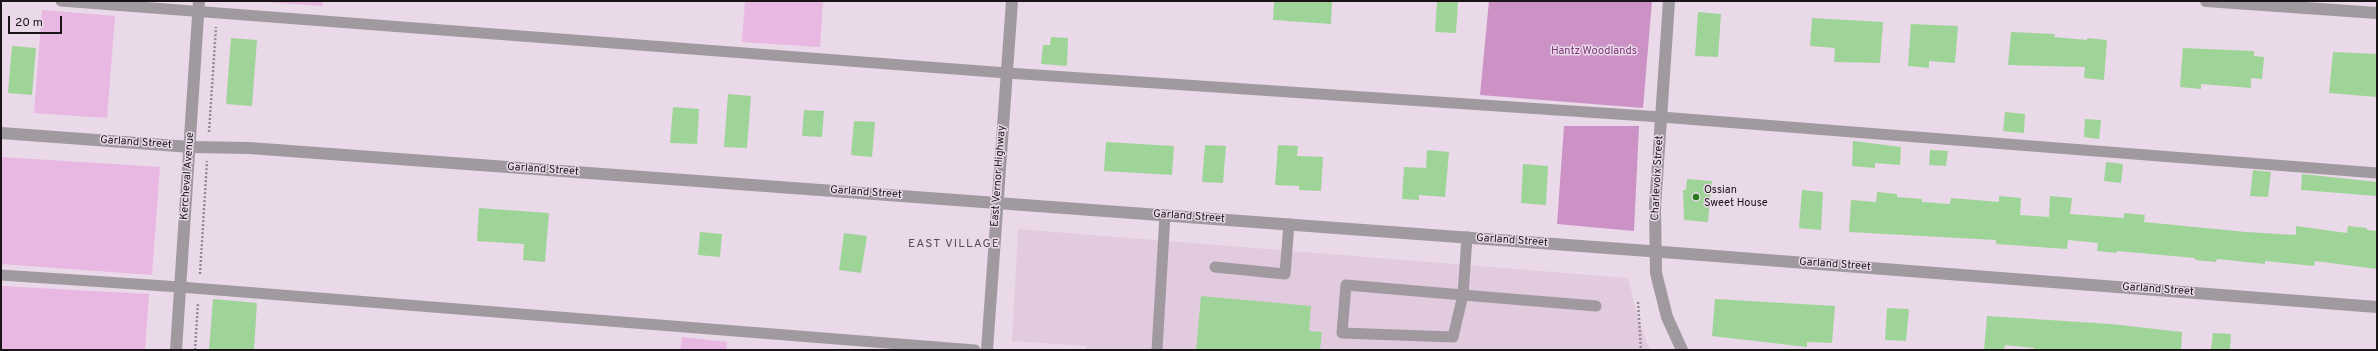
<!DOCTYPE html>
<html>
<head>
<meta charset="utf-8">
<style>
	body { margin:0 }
	#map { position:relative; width:2378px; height:351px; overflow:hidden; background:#ead9e8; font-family:Overpass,sans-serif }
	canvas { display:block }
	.frame { position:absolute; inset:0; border:2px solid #1a1419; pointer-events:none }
	.scale { position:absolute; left:8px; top:16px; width:54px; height:18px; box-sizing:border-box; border:2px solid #1a1419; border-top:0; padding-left:5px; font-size:12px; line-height:14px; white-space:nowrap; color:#1a1419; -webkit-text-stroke:3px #ead9e8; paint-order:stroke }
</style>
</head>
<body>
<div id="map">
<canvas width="2378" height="351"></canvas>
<div class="frame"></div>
<div class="scale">20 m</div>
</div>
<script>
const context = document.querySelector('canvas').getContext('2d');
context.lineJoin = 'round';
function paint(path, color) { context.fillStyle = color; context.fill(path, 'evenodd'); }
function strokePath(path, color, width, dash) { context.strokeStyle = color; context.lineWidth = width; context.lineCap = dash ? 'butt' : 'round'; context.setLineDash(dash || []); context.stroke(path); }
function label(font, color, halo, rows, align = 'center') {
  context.font = font + ' Overpass,sans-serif'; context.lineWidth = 3; context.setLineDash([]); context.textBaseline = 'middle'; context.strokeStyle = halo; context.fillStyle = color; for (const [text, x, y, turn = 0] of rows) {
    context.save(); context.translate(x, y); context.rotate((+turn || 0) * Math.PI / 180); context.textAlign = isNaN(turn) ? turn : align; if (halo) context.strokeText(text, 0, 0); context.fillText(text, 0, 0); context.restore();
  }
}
paint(new Path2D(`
	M1018,229l610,49 10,41 12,31h-564v-4l-74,-5z`), '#e2cbdf');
paint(new Path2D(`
	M252,1h71l-1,5z
	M745,1h78l-3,46 -78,-5z
	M42,10l73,6 -8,102 -73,-5z
	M1,157l159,10 -8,108 -151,-11z
	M1,286l148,8 -4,56h-144z
	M682,337l45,5 -1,8h-46z`), '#e8b8e2');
paint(new Path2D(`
	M1489,1h163l-9,107 -163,-13z
	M1564,126h75l-5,105 -77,-7z`), '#cc92c5');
paint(new Path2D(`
	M1274,1h58l-1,23 -58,-4z
	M1437,1h21l-2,32 -21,-1z
	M1698,12l23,2 -3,43 -23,-1z
	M1812,18l71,4 -3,41 -46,-1 1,-14 -25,-2z
	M1911,24l47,2 -3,37 -26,-2v7l-21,-2z
	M2011,32l44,2 -1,3 33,3v-2l20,2 -3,40 -20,-2 1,-11 -77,-2z
	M1051,37l17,1 -1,28 -26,-2 2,-19h7z
	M231,38l26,2 -5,66 -26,-2z
	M12,46l24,2 -4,47 -24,-2z
	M2183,48l71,3v5l10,1 -2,22 -11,-1v10l-50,-4v5l-21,-2z
	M2333,52l44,2v43l-48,-4z
	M728,94l23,2 -4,52 -23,-1z
	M673,107l26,2 -2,35 -27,-1z
	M804,110l20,1 -2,26 -20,-1z
	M2005,112l20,2 -1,19 -21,-2z
	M2085,119l16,1 -2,19 -15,-2z
	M854,121l21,1 -3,35 -21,-2z
	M1853,141l48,6 -1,18 -25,-2v5l-23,-2z
	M1106,142l68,4 -2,29 -68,-4z
	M1205,145l21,1 -3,37 -21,-1z
	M1278,145l20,1 -1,10 26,1 -2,34 -22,-1v-4l-24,-1z
	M1427,150l22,2 -4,45 -26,-2v5l-17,-1 2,-32 22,1z
	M1930,150l18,1 -2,15 -17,-1z
	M2106,162l17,2 -2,19 -17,-2z
	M1523,164l25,2 -2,39 -25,-2z
	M2253,170l18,2 -3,25 -18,-1z
	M2302,174l75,8v14l-76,-6z
	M1687,179l25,2 -4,41 -24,-2 -1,-30h3z
	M1802,190l21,2 -2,38 -22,-2z
	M1877,192l20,2v3l25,2v3l28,2 1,-6 48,4v-6l22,2 -1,17 29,2 1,-21 22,2 -2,16 54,4v-5l21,2 -1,7 102,10 50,3v-9l51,7 1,-7 19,2v2l10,1v38l-62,-8 -1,5 -49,-5v3l-48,-5 -1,3 -21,-2v-2l-78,-7 -1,2 -19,-2 1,-8 -30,-3 -1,9 -71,-5v-4l-147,-8 2,-32 25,2z
	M479,208l70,5 -4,49 -22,-2 1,-16 -47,-3z
	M700,232l22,2 -2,23 -22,-2z
	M844,233l23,3 -6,37 -22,-3z
	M1201,296l110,10 -2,25 13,1 -2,18h-124z
	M213,299l44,4 -3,47h-45z
	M1715,299l120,7 -3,37 -25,-1v5l-95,-11z
	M1887,308l22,1 -3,32 -21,-1z
	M1987,316l124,8 71,8 -1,18h-147v-2l-29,-3 -1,5h-20z
	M2213,333l18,1 -1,16h-19z`), '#9fd498');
strokePath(new Path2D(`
	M209,132l7,-105
	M200,274l7,-113
	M1638,302l3,48
	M195,350l3,-47`), '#958994', 2.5, [2, 2]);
strokePath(new Path2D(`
	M61,1l946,72 654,44 716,56
	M1467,237l-4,58 -117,-10 -4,48 111,4 10,-42 133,11
	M1215,267l70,7 4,-50
	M1,275l179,12 795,63
	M1157,350l8,-135`), '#a0999f', 11);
strokePath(new Path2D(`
	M2206,1l171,12
	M1,133l190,14 58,1 1427,105 701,54`), '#a0999f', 12);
strokePath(new Path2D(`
	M1669,1l-14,206 1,66 11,44 15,33
	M176,350l23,-349
	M987,350l25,-349`), '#a0999f', 12);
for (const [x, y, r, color] of [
	[1696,197,4,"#29771f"]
]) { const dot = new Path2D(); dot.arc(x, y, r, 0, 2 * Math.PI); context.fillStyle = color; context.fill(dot); strokePath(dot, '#ead9e8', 1.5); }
label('11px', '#7e3878', '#ead9e8', [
	["Hantz Woodlands",1594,52]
]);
label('11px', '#1a1419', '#ead9e8', [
	["Garland Street",136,143,4],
	["Garland Street",543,170,4],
	["Kercheval Avenue",188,176,-86],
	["East Vernor Highway",999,176,-86],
	["Charlevoix Street",1658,178,-87],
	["Garland Street",866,193,4],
	["Garland Street",1189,217,4],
	["Garland Street",1512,241,4],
	["Garland Street",1835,265,4],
	["Garland Street",2158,290,4]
]);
label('11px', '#1a1419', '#ead9e8', [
	["Ossian",1704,191],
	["Sweet House",1704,204]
], 'left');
context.letterSpacing = '1px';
label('12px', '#5a4b58', '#ead9e8', [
	["EAST VILLAGE",954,245]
]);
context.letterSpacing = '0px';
</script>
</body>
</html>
